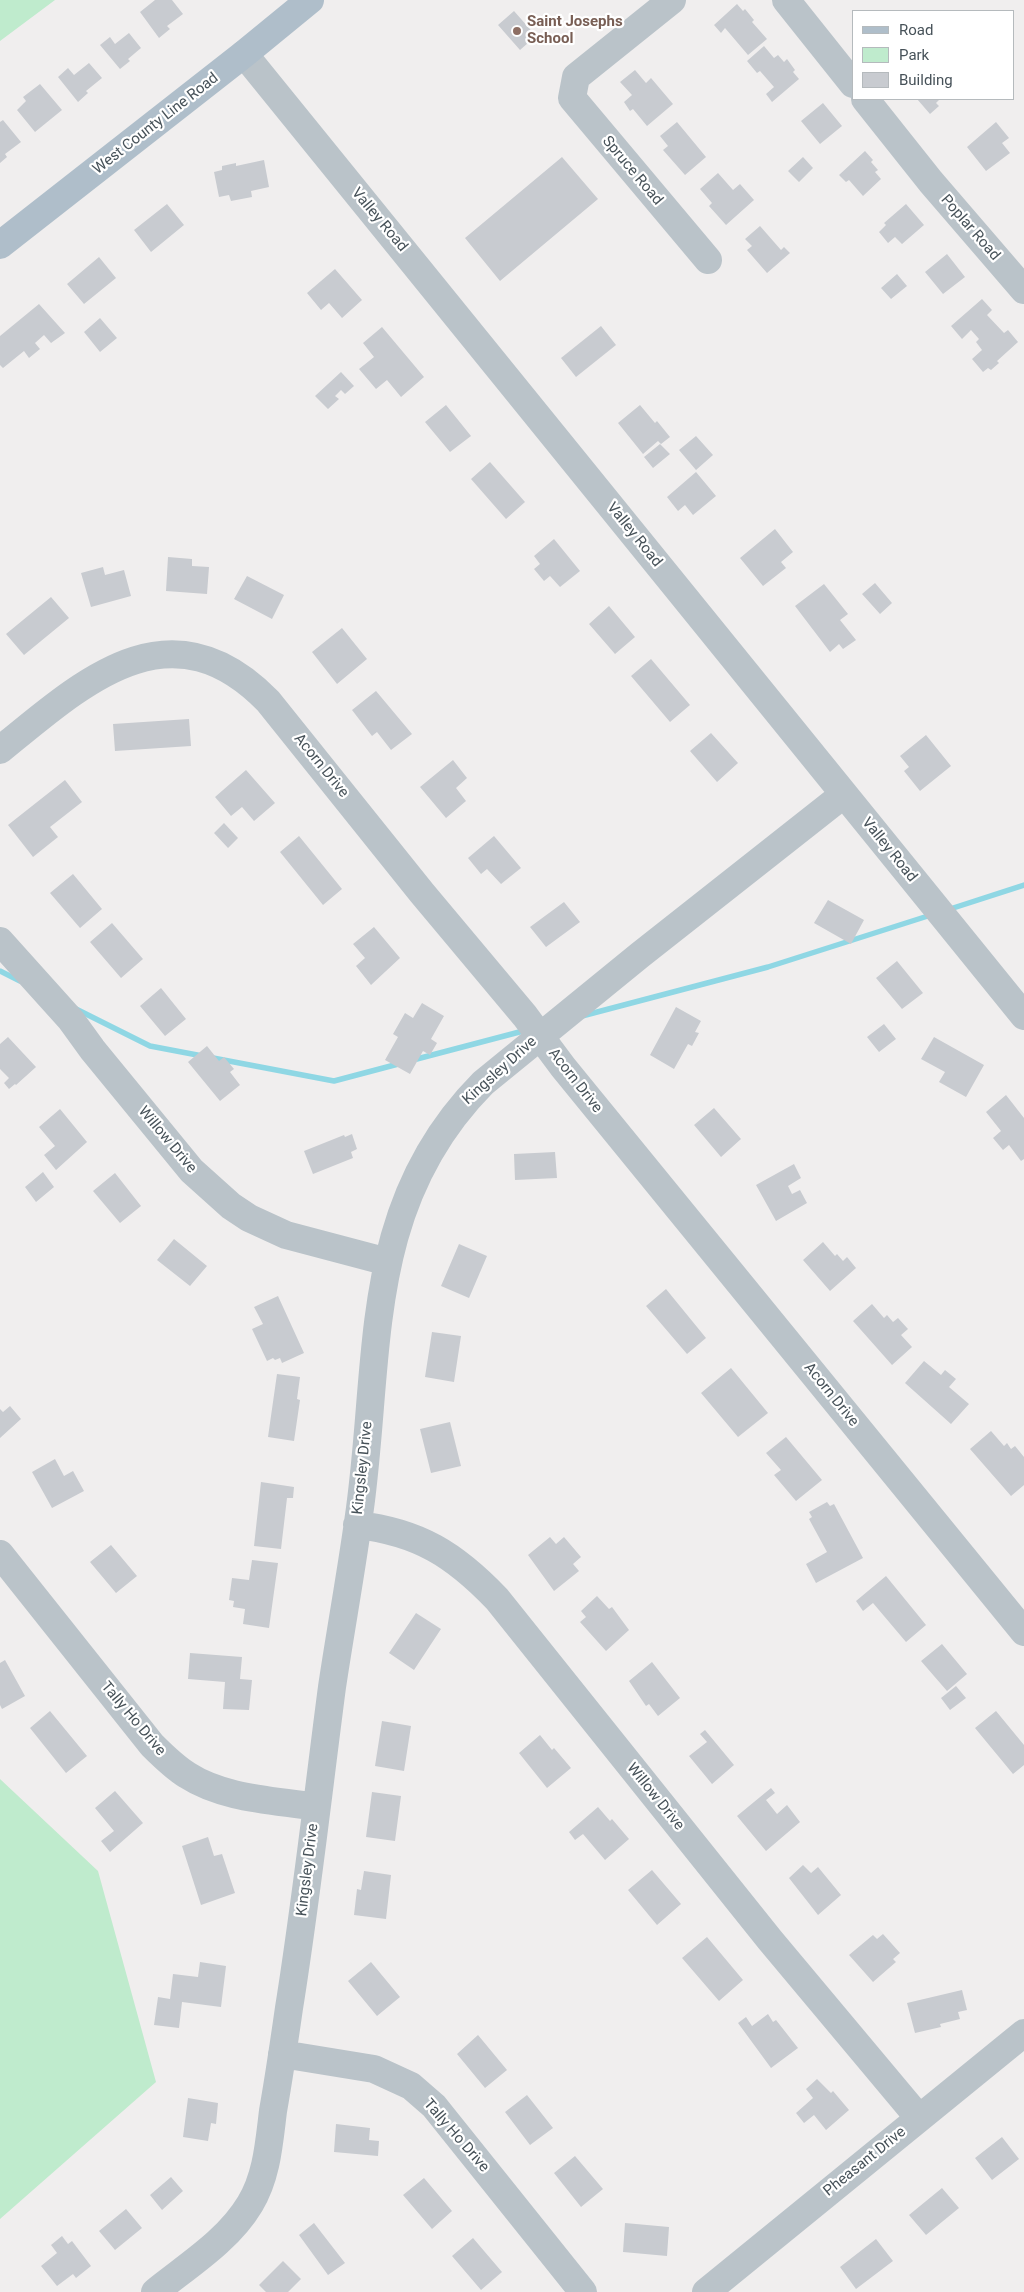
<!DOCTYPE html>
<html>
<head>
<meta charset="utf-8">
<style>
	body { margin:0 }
	#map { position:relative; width:1024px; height:2292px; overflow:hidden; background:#f0eeee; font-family:Roboto,sans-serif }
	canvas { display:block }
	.legend { position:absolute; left:852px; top:10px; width:162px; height:90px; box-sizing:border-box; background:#fff; border:1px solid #b5babd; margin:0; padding:6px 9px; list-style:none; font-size:15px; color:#475259 }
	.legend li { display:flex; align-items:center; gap:10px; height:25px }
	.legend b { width:25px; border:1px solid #b5babd }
</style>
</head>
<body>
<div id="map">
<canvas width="1024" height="2292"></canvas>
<ul class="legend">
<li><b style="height:6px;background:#afbeca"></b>Road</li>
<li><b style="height:14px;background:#bfebcd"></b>Park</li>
<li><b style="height:14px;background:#c8cbd0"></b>Building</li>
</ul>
</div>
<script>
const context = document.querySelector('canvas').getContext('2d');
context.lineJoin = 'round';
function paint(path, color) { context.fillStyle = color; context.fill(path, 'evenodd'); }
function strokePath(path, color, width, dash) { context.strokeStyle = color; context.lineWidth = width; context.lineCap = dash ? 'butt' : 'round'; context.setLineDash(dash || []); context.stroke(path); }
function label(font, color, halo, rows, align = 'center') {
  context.font = font + ' Roboto,sans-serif'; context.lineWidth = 4.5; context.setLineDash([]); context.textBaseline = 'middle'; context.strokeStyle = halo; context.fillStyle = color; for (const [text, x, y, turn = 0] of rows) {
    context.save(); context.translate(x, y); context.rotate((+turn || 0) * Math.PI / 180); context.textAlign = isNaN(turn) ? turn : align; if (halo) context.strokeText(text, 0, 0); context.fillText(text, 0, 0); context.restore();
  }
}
paint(new Path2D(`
	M0,0h55l-55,41z
	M0,1779l98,92 58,211 -156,137z`), '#bfebcd');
strokePath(new Path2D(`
	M947,910l77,-25
	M0,971l20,10
	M76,1009l74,37 184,35 68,-18
	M582,1016l186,-49 163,-52
	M413,1060l114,-30`), '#8fd7e4', 5.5);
paint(new Path2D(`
	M155,0h17l11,14 -16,12 3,3 -11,9 -19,-26z
	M737,4l6,7 2,-2 9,11 -2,2 15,17 -19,16 -23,-27 -4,5 -7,-8z
	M514,11l22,25 -16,14 -22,-25z
	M129,33l12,15 -13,11 2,2 -10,8 -20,-24 10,-8 5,7z
	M764,46l10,12 4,-3 6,7 3,-3 8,11 -2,2 6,7 -27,23 -6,-8 8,-7 -14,-16 -3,2 -10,-12z
	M89,63l13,15 -16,13 2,2 -10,9 -20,-25 10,-9 6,7z
	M635,70l11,13 5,-5 22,26 -26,22 -14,-17 -3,2 -6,-9 8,-7 -12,-13z
	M40,84l22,26 -27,22 -18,-22 9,-9 -3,-4z
	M917,99h23l-4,4 3,3 -9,8z
	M823,103l19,23 -22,18 -19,-23z
	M3,120l18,22 -16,12 2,3 -7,6v-41z
	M677,122l29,35 -21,18 -22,-25 5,-4 -8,-10z
	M996,122l13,16 -7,5 8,10 -24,18 -19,-24z
	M865,151l8,9 -2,2 7,8 -3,2 6,7 -18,17 -14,-16 -3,2 -7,-7z
	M562,157l36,42 -98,82 -35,-43z
	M803,157l10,11 -14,14 -11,-11z
	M264,160l5,27 -18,4 1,6 -21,4 -2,-6 -10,2 -5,-25 8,-2v-4l14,-3v3z
	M718,173l15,17 7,-6 14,16 -28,25 -17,-19 3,-3 -12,-14z
	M167,204l17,21 -33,27 -17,-22z
	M906,204l18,21 -22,19 -7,-7 -7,6 -9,-11 7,-7 -2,-2z
	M760,226l21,24 3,-3 6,6 -23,20 -20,-23 5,-4 -7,-7z
	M947,254l18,23 -22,17 -18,-22z
	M99,257l17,21 -32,26 -17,-20z
	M335,269l27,31 -20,18 -13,-15 -8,7 -14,-17z
	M897,274l10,12 -16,13 -10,-11z
	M982,299l10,11 -5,5 17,18 4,-3 10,12 -21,19 2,2 -8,7 -3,-2 -5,4 -11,-13 10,-9 -6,-8 3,-3 -8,-9 -9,9 -11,-13z
	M39,304l26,29 -14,10 -7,-8 -9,8 5,6 -11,9 -5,-7 -21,17 -3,-3v-29z
	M100,318l17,20 -17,14 -16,-20z
	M601,326l15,19 -40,32 -15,-19z
	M382,327l42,50 -23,20 -14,-17 -11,9 -17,-20 15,-12 -11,-14z
	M341,372l13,14 -9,8 -4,-4 -6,6 4,3 -11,10 -13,-13z
	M446,405l25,31 -21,16 -25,-30z
	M640,405l15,18 2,-2 13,16 -9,7 -3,-3 -15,13 -25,-31z
	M696,436l17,19 -17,15 -17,-20z
	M660,444l10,10 -17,14 -9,-11z
	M490,462l35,40 -19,17 -35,-40z
	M696,472l20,24 -23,19 -8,-10 -7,6 -11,-14z
	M775,529l18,23 -12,10 5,6 -23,18 -23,-28z
	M554,539l26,32 -20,16 -10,-11 -6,5 -10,-12 6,-5 -6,-8z
	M168,557l24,2v7l17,1 -2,27 -41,-3z
	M103,567l2,8 19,-5 7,26 -40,11 -10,-34z
	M247,576l37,19 -12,24 -38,-20z
	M875,583l17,20 -12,11 -18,-20z
	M824,584l24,30 -8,6 16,20 -13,9 -4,-5 -9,8 -35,-46z
	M51,597l18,21 -45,37 -18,-21z
	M609,606l26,31 -20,17 -26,-30z
	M342,628l25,31 -30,25 -25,-32z
	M651,659l39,46 -20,17 -39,-46z
	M376,691l36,43 -21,16 -14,-18 -5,4 -20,-26z
	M189,719l2,27 -76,5 -2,-27z
	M711,733l27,30 -21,19 -27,-31z
	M926,735l25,31 -31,25 -16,-20 5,-4 -9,-11z
	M453,760l14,18 -11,10 10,13 -20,17 -26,-31z
	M246,770l29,33 -21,18 -12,-14 -11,9 -16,-19z
	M65,780l17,22 -32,25 8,10 -25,20 -25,-32z
	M224,823l14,15 -10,10 -14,-15z
	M299,836l43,53 -19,16 -43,-53z
	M494,836l27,32 -20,16 -14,-15 -6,5 -13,-16z
	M73,874l29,35 -22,19 -30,-35z
	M828,900l36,20 -13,24 -37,-21z
	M564,902l16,20 -34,25 -16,-20z
	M112,923l31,36 -22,19 -31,-36z
	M374,927l26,31 -29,27 -15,-19 9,-8 -12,-14z
	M897,961l26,32 -21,16 -26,-31z
	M161,988l25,31 -21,17 -25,-30z
	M422,1003l22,13 -13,23 6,4 -7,12 -7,-4 -13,23 -25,-14 13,-23 -5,-3 12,-21 8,5z
	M676,1007l25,14 -6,11 4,1 -7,13 -4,-2 -14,25 -24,-14z
	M884,1024l12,15 -17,13 -12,-15z
	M8,1037l28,30 -20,18 -1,-1 -6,5 -5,-6 5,-5 -9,-9v-25z
	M934,1037l50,28 -18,32 -27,-15 6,-10 -24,-13z
	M207,1046l12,15 5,-4 10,12 -4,3 10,13 -20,16 -32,-39z
	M1006,1095l18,23v41l-3,2 -12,-16 -6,5 -10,-12 8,-7 -15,-19z
	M714,1108l27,31 -20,18 -27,-32z
	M60,1109l27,33 -31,28 -12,-15 11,-9 -16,-19z
	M352,1134l5,15 -6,3 2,6 -40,16 -9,-23 40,-16 1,2z
	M555,1152l2,26 -42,2 -1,-26z
	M794,1164l7,14 -13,8 4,8 8,-4 7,13 -31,18 -20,-36z
	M43,1172l11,15 -18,15 -11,-15z
	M115,1173l26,33 -21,17 -27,-32z
	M174,1239l33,27 -17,20 -33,-26z
	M823,1242l12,14 2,-2 6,7 4,-4 9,11 -26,23 -27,-31z
	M459,1244l28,12 -18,42 -28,-12z
	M666,1289l40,49 -19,16 -41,-48z
	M278,1296l26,57 -22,10 -2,-5 -5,2 -2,-2 -6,3 -15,-32 11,-5 -9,-17z
	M872,1304l12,14 3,-3 6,7 5,-4 10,11 -7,6 11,12 -20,18 -39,-44z
	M432,1332l29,4 -7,46 -29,-5z
	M924,1361l17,14 4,-5 11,9 -7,8 20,17 -18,20 -46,-41z
	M731,1368l37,45 -30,24 -37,-44z
	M277,1374l23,3 -3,22 3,1 -6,41 -26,-4z
	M10,1406l11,13 -21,19v-29l3,3z
	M450,1422l11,44 -30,7 -11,-44z
	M991,1431l13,15 3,-3 4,6 4,-3 9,11v28l-13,11 -41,-47z
	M786,1437l36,43 -26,21 -22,-26 7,-5 -15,-17z
	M55,1459l9,17 9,-5 11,20 -32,17 -20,-36z
	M261,1482l33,5 -1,11h-6l-6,51 -27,-3z
	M827,1502l3,4 4,-2 29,54 -47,25 -10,-19 21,-12 -18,-33 3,-2 -3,-5z
	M550,1537l6,7 8,-7 17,20 -8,7 6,7 -25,20 -26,-36z
	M111,1545l26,31 -21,17 -26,-31z
	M252,1560l26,3 -9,65 -26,-4 2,-15 -12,-2 1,-6 -5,-1 3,-22 17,2z
	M886,1576l40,49 -20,17 -33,-39 -10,8 -7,-10z
	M597,1596l12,13 3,-2 17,23 -23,21 -26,-29 6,-5 -5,-6z
	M416,1613l25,16 -27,41 -25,-17z
	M942,1644l25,30 -20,17 -26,-30z
	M190,1653l52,4 -2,22 12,1 -3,30 -26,-1 2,-27 -37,-3z
	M5,1660l20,36 -23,13 -2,-4v-42z
	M652,1662l28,36 -22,18 -9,-12 -3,2 -17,-25z
	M956,1686l10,12 -16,12 -9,-12z
	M50,1711l37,45 -21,17 -36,-45z
	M996,1711l28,34v20l-11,9 -38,-46z
	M382,1721l29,5 -7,45 -29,-5z
	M705,1730l29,35 -22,19 -23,-28 18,-14 -7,-8z
	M540,1735l12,15 2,-2 17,20 -24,20 -28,-35z
	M771,1788l4,5 -9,7 11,14 10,-9 13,17 -34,29 -29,-35z
	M115,1791l28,32 -33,29 -9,-11 13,-10 -19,-23z
	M372,1792l29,4 -6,45 -29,-4z
	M598,1807l12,14 2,-2 17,20 -24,21 -22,-26 -8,6 -6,-8z
	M208,1837l6,19 8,-2 13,39 -34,12 -19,-59z
	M803,1865l8,8 7,-6 23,28 -23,20 -29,-37z
	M652,1870l29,34 -24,21 -29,-35z
	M364,1871l27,4 -5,44 -32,-4 3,-26 4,1z
	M883,1934l17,19 -7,6 3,3 -23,20 -24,-27 24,-20 4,4z
	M707,1937l36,43 -24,21 -37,-43z
	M200,1962l26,4 -5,41 -39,-5 -3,26 -25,-3 4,-28 12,2 3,-25 25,3z
	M371,1962l29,35 -23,19 -29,-35z
	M962,1990l5,20 -9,2 2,7 -20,5 1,3 -26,6 -8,-30z
	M768,2014l5,8 3,-2 22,28 -27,20 -33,-45 8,-6 6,9z
	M478,2035l29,35 -22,18 -28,-34z
	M817,2079l14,14 2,-2 16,19 -23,20 -12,-15 -10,8 -8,-10 17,-15 -7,-9z
	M527,2095l26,33 -23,17 -25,-33z
	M188,2098l30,5 -2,21 -5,-1 -3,18 -25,-4z
	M336,2124l34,4 -1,12 10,1 -1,15 -44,-4z
	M1002,2137l17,22 -27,21 -17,-22z
	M575,2156l28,33 -22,18 -27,-34z
	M171,2177l12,14 -21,19 -12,-15z
	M424,2178l28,33 -20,18 -29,-34z
	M942,2188l17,20 -33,27 -17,-20z
	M126,2209l16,19 -27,22 -16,-19z
	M314,2223l31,40 -17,12 -29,-40z
	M625,2223l44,4 -2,29 -44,-4z
	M62,2236l6,8 4,-3 19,25 -15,12 -3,-4 -16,12 -16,-20 16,-13 -6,-8z
	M473,2238l29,34 -21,18 -29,-34z
	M876,2239l17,22 -37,28 -16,-22z
	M283,2261l18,18 -13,13h-22l-7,-7z`), '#c8cbd0');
strokePath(new Path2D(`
	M672,0l-96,77 -4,21 136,162
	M786,0l67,84
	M244,54l780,962
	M865,99l66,83 93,108
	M0,750c83,-68 170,-149 268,-49l154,192 103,123 38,51 461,565
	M0,941l71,79 21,29 100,122 39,35 18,12 37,17 102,27
	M357,1525c62,7 98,30 140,74l273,341 149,178
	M0,1554l152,191c11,11 22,22 35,30 37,24 87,25 129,32
	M282,2054l92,15 37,17 23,20 149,186
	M155,2292c32,-26 73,-51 95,-88 17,-28 19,-61 23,-93 6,-34 11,-68 16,-103 17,-106 29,-214 43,-321 9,-60 20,-119 28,-179 21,-155 2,-303 123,-425l157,-128 203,-160
	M706,2292l318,-259`), '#bac3c9', 28);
strokePath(new Path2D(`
	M0,245l244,-191 66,-54`), '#afbeca', 28);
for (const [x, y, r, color] of [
	[517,31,5,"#8d6e63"]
]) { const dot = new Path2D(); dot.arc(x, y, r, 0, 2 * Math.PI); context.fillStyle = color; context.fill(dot); strokePath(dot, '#fff', 2); }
label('bold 15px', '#785e54', '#fff', [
	["Saint Josephs",527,22],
	["School",527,39]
], 'left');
label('15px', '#475259', '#fff', [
	["West County Line Road",156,124,-38],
	["Spruce Road",632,171,50],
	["Valley Road",379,220,50],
	["Poplar Road",970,228,49],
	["Valley Road",634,535,51],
	["Acorn Drive",321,766,51],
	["Valley Road",889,850,51],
	["Kingsley Drive",500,1071,-42],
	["Acorn Drive",575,1081,52],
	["Willow Drive",167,1140,50],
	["Acorn Drive",831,1395,51],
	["Kingsley Drive",363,1468,-84],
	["Tally Ho Drive",133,1719,50],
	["Willow Drive",655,1797,51],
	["Kingsley Drive",308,1870,-83],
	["Tally Ho Drive",456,2136,49],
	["Pheasant Drive",865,2162,-39]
]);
</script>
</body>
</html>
